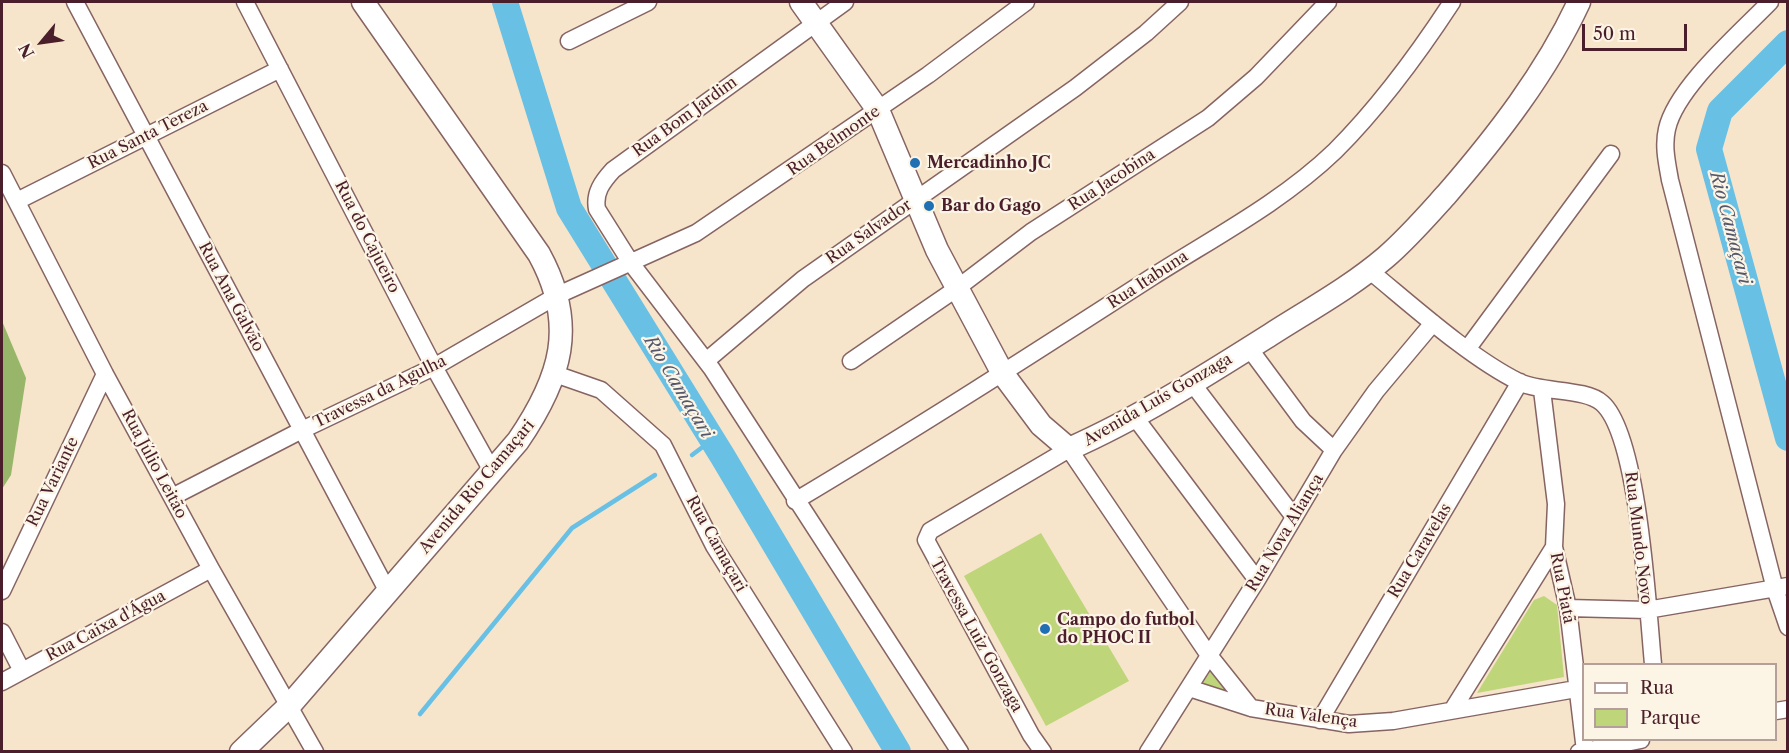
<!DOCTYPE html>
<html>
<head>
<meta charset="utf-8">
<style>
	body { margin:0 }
	#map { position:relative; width:1789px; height:753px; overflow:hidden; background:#f6e4cb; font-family:"Libre Caslon Text",serif }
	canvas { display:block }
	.frame { position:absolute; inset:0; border:3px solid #4a1f2b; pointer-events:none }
	.legend { position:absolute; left:1582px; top:663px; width:195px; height:78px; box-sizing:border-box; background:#fcf5e5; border:2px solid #b59f9b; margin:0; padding:8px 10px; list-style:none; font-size:18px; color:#4a1f2b }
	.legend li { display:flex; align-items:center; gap:12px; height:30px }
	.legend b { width:30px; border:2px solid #b59f9b }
	.north { position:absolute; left:12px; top:12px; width:60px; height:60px; -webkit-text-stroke:4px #fcf5e5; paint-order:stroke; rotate:241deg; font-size:16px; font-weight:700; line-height:24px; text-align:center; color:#4a1f2b }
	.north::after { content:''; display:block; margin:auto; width:21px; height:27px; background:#4a1f2b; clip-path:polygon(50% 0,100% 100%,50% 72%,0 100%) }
	.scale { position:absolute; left:1582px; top:24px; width:105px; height:27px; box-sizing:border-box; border:3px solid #4a1f2b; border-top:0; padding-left:8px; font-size:18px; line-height:21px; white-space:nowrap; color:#4a1f2b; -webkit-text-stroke:4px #fcf5e5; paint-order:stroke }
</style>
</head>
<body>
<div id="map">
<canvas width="1789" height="753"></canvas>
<div class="frame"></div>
<ul class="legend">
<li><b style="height:8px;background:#fff"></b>Rua</li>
<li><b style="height:16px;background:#bfd579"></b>Parque</li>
</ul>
<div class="north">N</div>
<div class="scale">50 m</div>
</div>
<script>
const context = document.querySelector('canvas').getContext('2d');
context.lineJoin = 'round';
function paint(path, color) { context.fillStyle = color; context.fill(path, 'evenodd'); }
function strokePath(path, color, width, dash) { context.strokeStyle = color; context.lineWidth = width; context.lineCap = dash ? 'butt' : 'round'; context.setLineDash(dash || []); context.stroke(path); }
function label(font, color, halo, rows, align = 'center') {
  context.font = font + ' "Libre Caslon Text",serif'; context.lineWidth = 4.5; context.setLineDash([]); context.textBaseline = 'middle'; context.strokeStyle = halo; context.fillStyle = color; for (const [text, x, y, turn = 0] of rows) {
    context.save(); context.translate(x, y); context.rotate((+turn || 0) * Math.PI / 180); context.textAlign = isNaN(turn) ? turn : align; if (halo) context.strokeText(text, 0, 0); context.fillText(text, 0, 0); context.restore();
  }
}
paint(new Path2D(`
	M1041,533l88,148 -83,45 -82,-150z
	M1544,596l13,9 7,72 -87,16 57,-93z
	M1213,667l23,31 -35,-12z`), '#bfd579');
paint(new Path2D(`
	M2,321l24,57 -15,97 -9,14z`), '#97b669');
strokePath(new Path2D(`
	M692,455l20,-15
	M420,714l152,-186 83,-53`), '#68c0e5', 4.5);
strokePath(new Path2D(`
	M505,2l64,206 154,249 175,295
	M1788,43l-68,68 -11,38 79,289`), '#68c0e5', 26);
const street = new Path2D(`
	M75,2l313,590
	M245,2l189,365 58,104
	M845,2l-232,168c-11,12 -19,23 -16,39l34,54 81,106 248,383
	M1770,2c-30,31 -94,86 -103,127 -4,17 0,34 3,51l105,409 13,38
	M569,41l79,-39
	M2,173l103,201 106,195 104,183
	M17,201l263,-132
	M1370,271c44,36 99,86 149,111 23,11 66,6 83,21 37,32 46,209 51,261
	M1249,348l54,73 31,29
	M1468,348l143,-194
	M706,361l97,-82 272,-191 71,-55 34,-31
	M851,361l105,-72 75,-57 177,-114 48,-41 72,-75
	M555,374l46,16 62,55 51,101 130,206
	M1192,383l102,134
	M1542,390l14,114 -2,43 14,61 17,143
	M1134,416l123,164
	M172,497l130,-67 132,-63 124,-72 138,-62 232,-158 98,-73
	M795,501c121,-72 239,-148 357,-224 61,-39 130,-75 183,-126 44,-44 83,-97 117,-149
	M2,591l103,-217
	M1568,608l79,2 141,-24
	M2,632l20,39
	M2,682l209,-113
	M1189,688l62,20
	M1453,709l101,-162
	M1776,711l12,-2
	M1320,720l200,-338
	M1043,752l-12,-17 -105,-195 4,-9 139,-82 139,205 43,54 98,16 44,-3 183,-32
	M1148,752l109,-172 77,-130 42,-59 57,-68
	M1579,752l62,-12`);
const secondary = new Path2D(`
	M801,2l77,108 59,140 66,124 38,51 28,24c70,-31 136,-73 201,-114 39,-25 81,-48 116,-78 22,-19 41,-41 60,-62 51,-59 100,-122 133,-193
	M241,752l49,-47 228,-264c43,-63 60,-116 21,-187l-176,-252`);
strokePath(street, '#866463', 19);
strokePath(secondary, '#866463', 25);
strokePath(street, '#fff', 16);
strokePath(secondary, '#fff', 22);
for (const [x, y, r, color] of [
	[915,163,6,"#1f6fb2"],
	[929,206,6,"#1f6fb2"],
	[1045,629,6,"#1f6fb2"]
]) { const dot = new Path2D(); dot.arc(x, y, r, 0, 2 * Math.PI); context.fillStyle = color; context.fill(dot); strokePath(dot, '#fcf5e5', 2); }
label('16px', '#4a1f2b', '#fcf5e5', [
	["Rua Bom Jardim",685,117,-36],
	["Rua Santa Tereza",148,135,-27],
	["Rua Belmonte",834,141,-35],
	["Rua Jacobina",1112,180,-33],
	["Rua Salvador",869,232,-35],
	["Rua do Cajueiro",367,237,63],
	["Rua Itabuna",1148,280,-33],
	["Rua Ana Galvão",231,297,62],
	["Travessa da Agulha",380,392,-26],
	["Avenida Luís Gonzaga",1158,400,-30],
	["Rua Júlio Leitão",154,464,62],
	["Rua Variante",53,482,-64],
	["Avenida Rio Camaçari",477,487,-50],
	["Rua Nova Aliança",1285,533,-59],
	["Rua Mundo Novo",1638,538,83],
	["Rua Camaçari",716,544,61],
	["Rua Caravelas",1420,551,-59],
	["Rua Piatã",1562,588,79],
	["Rua Caixa d'Água",106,626,-28],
	["Travessa Luiz Gonzaga",976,635,61],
	["Rua Valença",1311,716,8]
]);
label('bold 16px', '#4a1f2b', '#fcf5e5', [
	["Mercadinho JC",927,163],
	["Bar do Gago",941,206],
	["Campo do futbol",1057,620],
	["do PHOC II",1057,638]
], 'left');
label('italic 18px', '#54576c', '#fcf5e5', [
	["Rio Camaçari",1730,228,75],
	["Rio Camaçari",678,387,59]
]);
</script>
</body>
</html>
